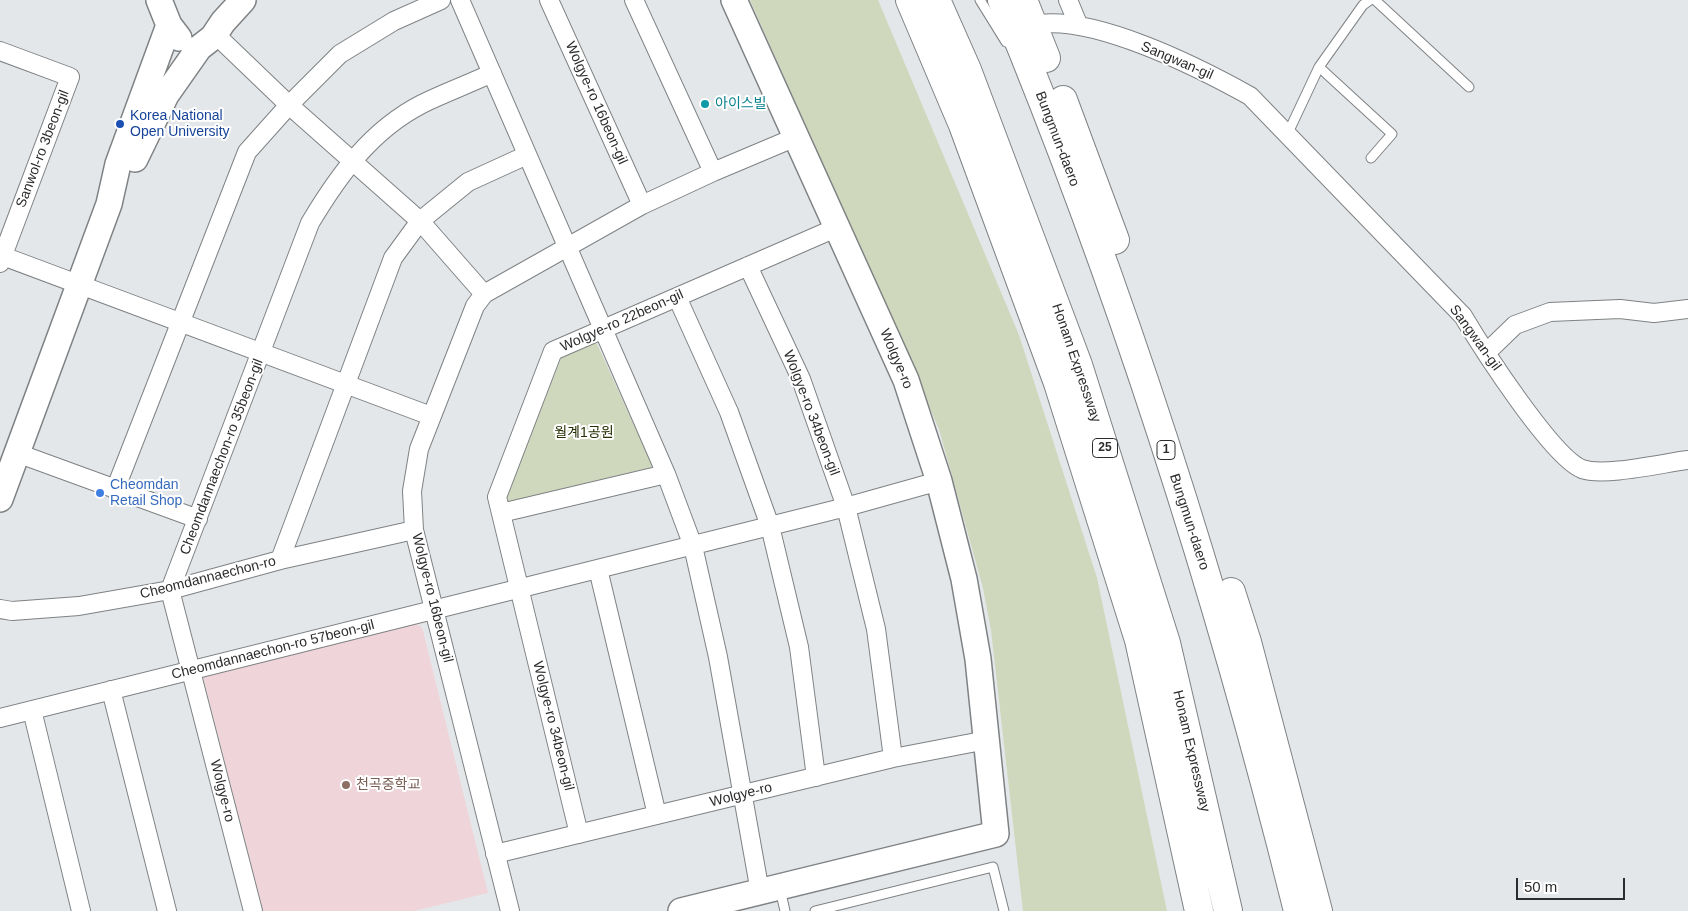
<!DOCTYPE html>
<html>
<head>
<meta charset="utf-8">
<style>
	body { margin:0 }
	#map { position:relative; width:1688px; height:911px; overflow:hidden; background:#e4e7e9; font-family:Arial,sans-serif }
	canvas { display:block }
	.scale { position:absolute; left:1516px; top:878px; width:109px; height:22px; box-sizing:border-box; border:2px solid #2b2c2d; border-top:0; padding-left:6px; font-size:15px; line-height:18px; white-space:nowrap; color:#2b2c2d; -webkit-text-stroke:4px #fff; paint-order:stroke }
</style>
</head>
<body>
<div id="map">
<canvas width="1688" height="911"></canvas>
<div class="scale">50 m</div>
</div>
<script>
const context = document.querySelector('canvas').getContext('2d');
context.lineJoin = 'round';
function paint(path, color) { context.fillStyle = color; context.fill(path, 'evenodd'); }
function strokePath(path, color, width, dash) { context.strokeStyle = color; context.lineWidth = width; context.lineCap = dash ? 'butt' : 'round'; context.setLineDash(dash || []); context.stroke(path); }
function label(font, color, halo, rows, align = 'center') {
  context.font = font + ' Arial,"Noto Sans KR",sans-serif'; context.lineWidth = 4; context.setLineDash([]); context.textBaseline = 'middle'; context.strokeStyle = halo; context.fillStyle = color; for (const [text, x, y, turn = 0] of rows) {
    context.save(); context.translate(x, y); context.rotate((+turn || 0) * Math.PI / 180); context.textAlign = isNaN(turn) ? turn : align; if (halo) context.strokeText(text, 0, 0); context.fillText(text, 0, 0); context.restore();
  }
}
paint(new Path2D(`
	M416,624l6,3 66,266 -74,18h-151l-60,-234z`), '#efd5da');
paint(new Path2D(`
	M750,0h128l141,335 78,243 70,333h-144l-32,-281 -8,-42 -44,-159z
	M592,343l5,1 56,123 -146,35 -1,-5 56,-141z`), '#cfd7bc');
const lane = new Path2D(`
	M980,0l26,42
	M1375,0l94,87
	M1319,67l73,67 -21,24
	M1287,135l32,-68 44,-62 7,-5
	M780,889l5,22
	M815,911l178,-44 11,44`);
const street = new Path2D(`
	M460,0l206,474 27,72 25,111 42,235
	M549,0l93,205
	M634,0l79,172
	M1068,0l10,24
	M1033,25c58,-12 165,42 217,71l213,220c19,32 89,141 119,153 22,8 81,-6 106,-9
	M215,34l74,71 131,116 64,73
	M0,51l70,26 -70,186
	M0,255l431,161
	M748,266l53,113 45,128 30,122 17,129
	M677,297l52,115 41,114 29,121 17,130
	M1486,353l29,-28 35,-13 70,-3 34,4 34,-4
	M17,453l181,66
	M115,490l132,-338 42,-47 51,-51 54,-33 47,-21
	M501,513l165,-39
	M280,560l113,-302 27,-37 48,-39 59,-27
	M598,569l59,246
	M0,609l12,2 67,-5 91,-16 110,-30 134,-30
	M111,690l56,221
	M32,710l49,201
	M0,718l846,-211 93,-26
	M579,834l-82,-337 56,-146 285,-124
	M495,854l398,-96 94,-18
	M253,911l-83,-321 140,-367c28,-47 61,-93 112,-119 22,-11 47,-20 70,-31
	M510,911l-96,-381 -2,-39 7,-42 56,-143 9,-12 158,-89 71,-33 83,-35`);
const secondary = new Path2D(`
	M159,0l10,25 10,13
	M135,159l31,-64 33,-47 14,-11 10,-15 20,-22
	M0,499l109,-295 9,-40 51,-139
	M681,911l315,-77 -18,-175 -14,-80 -25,-98 -33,-101 -172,-380`);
const primary = new Path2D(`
	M1002,0c122,295 219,601 296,911
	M1023,0l23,58
	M1063,100l52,140
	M1231,592l16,50 71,269`);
const highway = new Path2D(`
	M910,0l53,125 95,258 81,257 60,271
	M936,0l31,70 111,295 88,278 62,268`);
strokePath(lane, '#7f8284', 11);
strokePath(street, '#7f8284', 20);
strokePath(secondary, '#7f8284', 28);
strokePath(primary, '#7f8284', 30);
strokePath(highway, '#7f8284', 30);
strokePath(lane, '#fff', 9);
strokePath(street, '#fff', 18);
strokePath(secondary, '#fff', 25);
strokePath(primary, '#fff', 28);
strokePath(highway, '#fff', 28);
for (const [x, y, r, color] of [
	[705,104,5,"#0f9aa8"],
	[120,124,5,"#1a4fb4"],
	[100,493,5,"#3f7fe0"],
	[346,785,5,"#8d6e63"]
]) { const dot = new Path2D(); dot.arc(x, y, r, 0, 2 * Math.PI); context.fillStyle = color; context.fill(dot); strokePath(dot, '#fff', 2); }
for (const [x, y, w] of [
	[1105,448,25],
	[1166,450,18]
]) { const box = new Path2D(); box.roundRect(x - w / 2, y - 9.5, w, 19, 4); context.fillStyle = '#fff'; context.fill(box); strokePath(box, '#2b2c2d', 1); }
label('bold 12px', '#2b2c2d', null, [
	["25",1105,448],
	["1",1166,450]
]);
label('14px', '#2b2c2d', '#fff', [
	["Sangwan-gil",1177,61,23],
	["Wolgye-ro 16beon-gil",596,103,66],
	["Bungmun-daero",1057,139,69],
	["Sanwol-ro 3beon-gil",43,149,-69],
	["Wolgye-ro 22beon-gil",622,321,-24],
	["Sangwan-gil",1475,338,54],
	["Wolgye-ro",896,359,67],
	["Honam Expressway",1076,363,71],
	["Wolgye-ro 34beon-gil",811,413,69],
	["Cheomdannaechon-ro 35beon-gil",222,457,-69],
	["Bungmun-daero",1189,522,72],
	["Cheomdannaechon-ro",208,578,-14],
	["Wolgye-ro 16beon-gil",432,598,76],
	["Cheomdannaechon-ro 57beon-gil",273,650,-14],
	["Wolgye-ro 34beon-gil",553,726,76],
	["Honam Expressway",1191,751,77],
	["Wolgye-ro",222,791,76],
	["Wolgye-ro",741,795,-14]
]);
label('14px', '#0d838f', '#fff', [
	["아이스빌",715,104]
], 'left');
label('14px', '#164399', '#fff', [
	["Korea National",130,116],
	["Open University",130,132]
], 'left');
label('14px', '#273004', '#fff', [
	["월계1공원",584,433]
]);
label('14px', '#366cbe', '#fff', [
	["Cheomdan",110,485],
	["Retail Shop",110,501]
], 'left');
label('14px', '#785e54', '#fff', [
	["천곡중학교",356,785]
], 'left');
</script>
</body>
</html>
